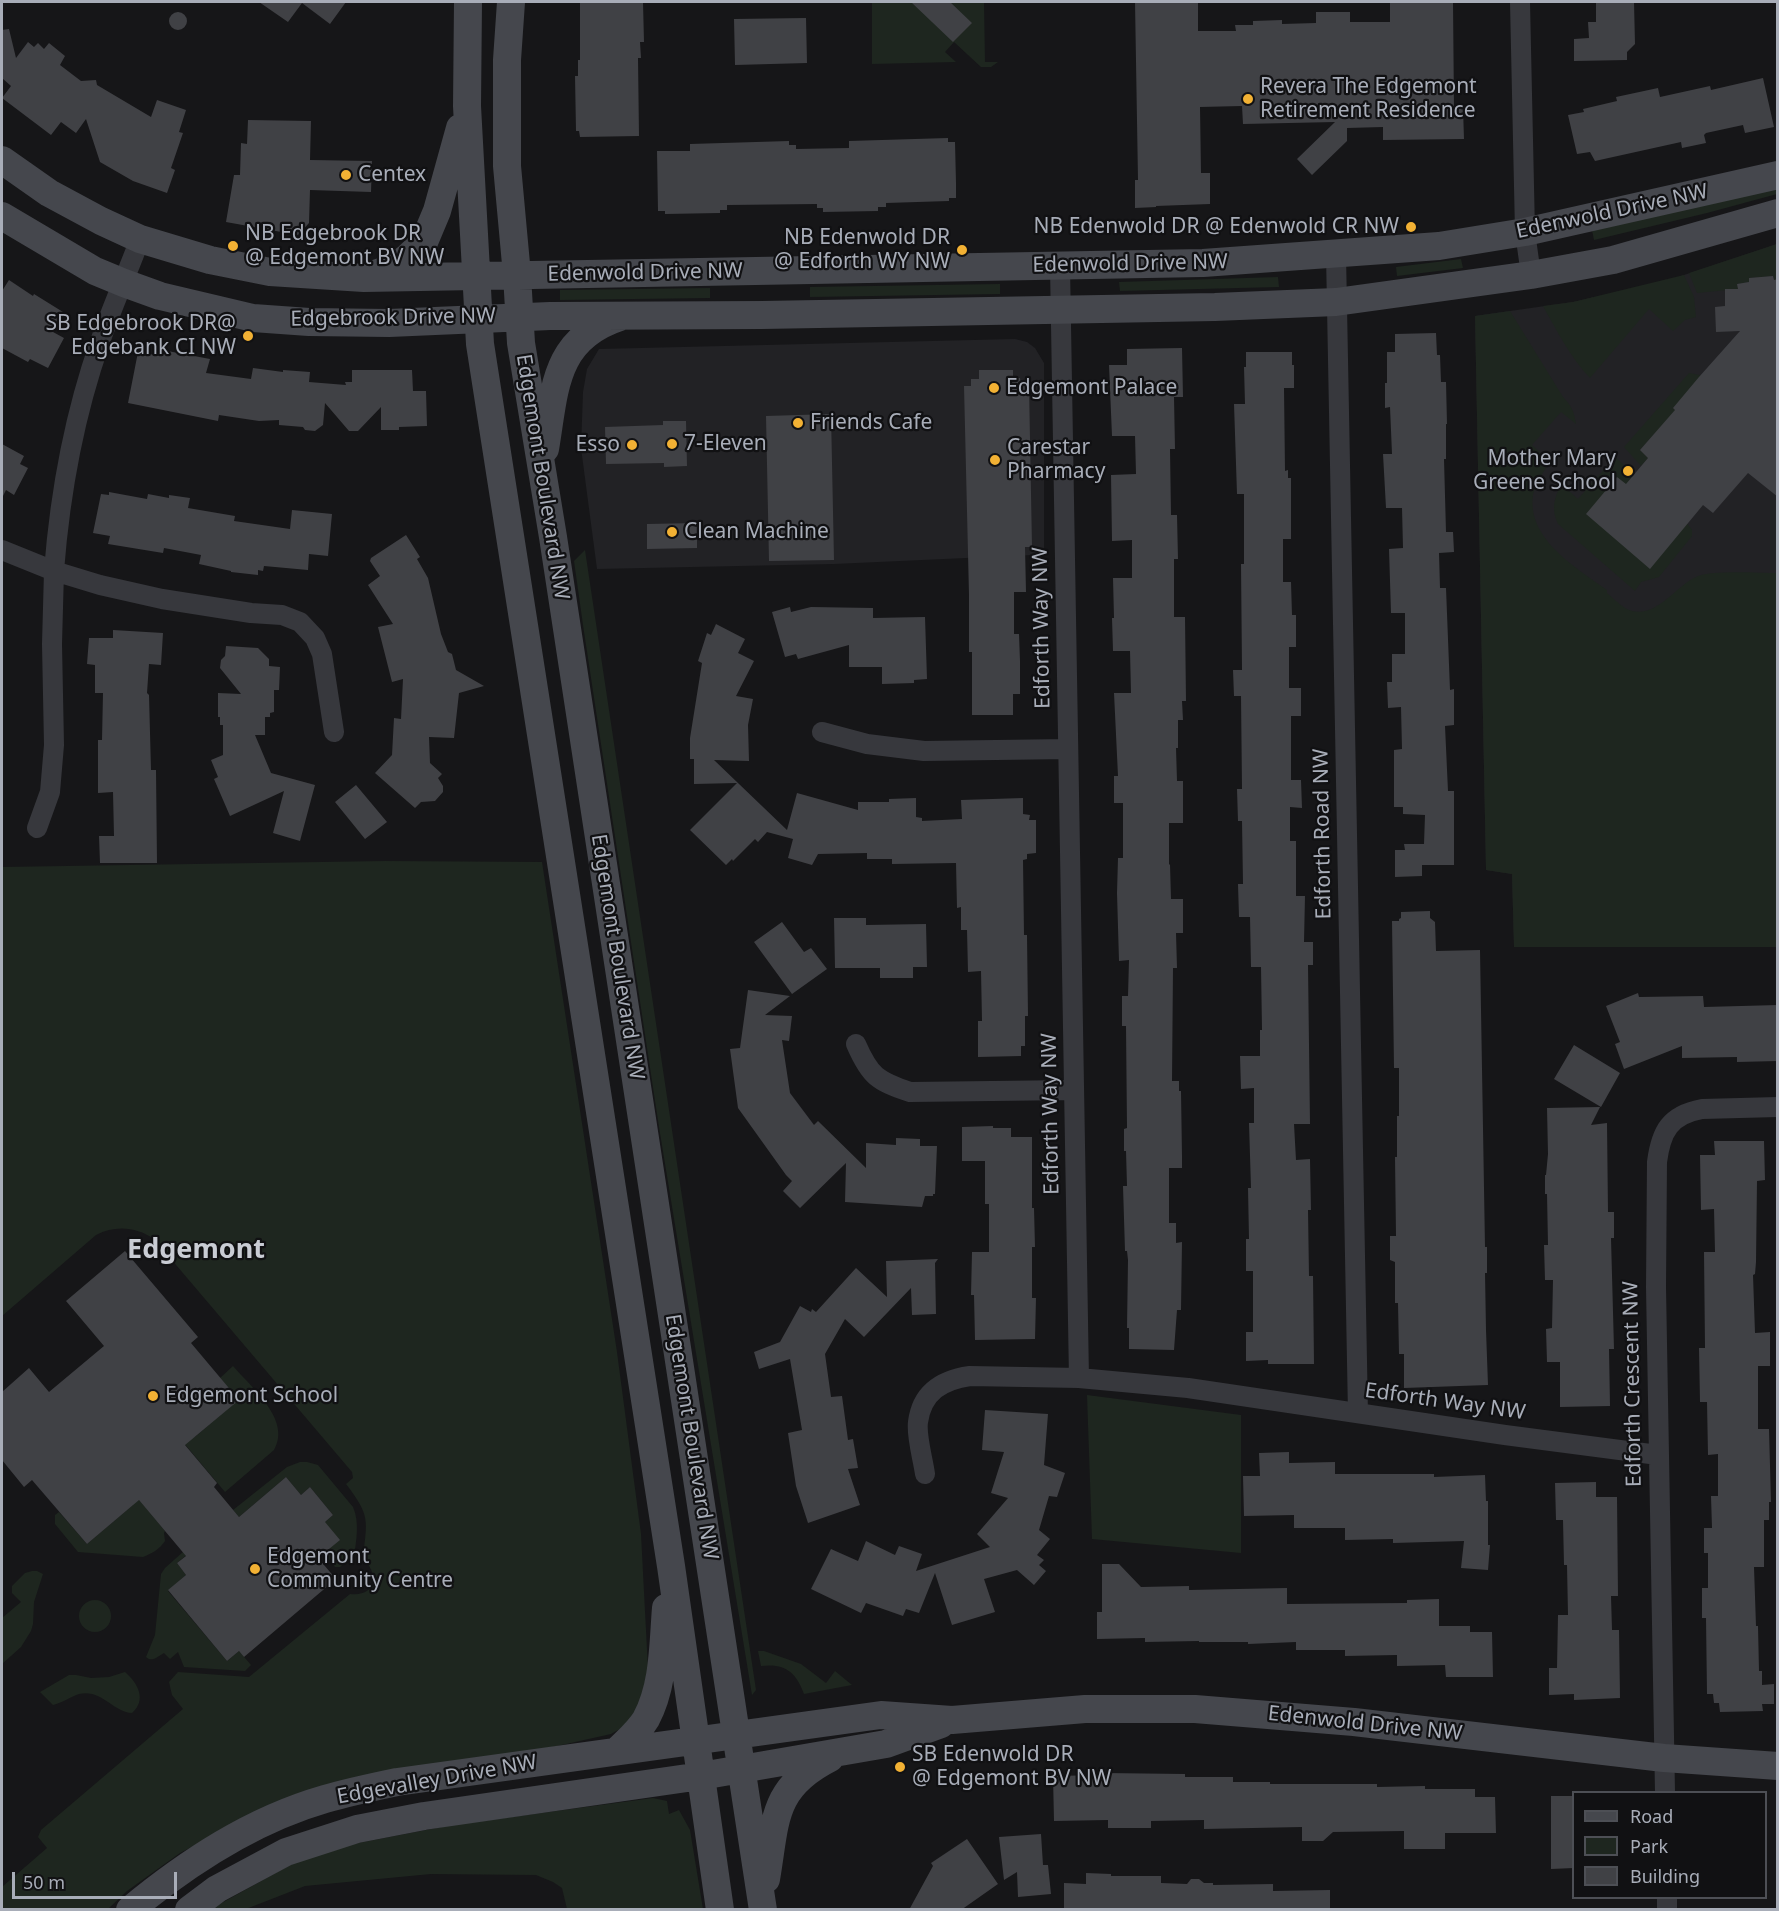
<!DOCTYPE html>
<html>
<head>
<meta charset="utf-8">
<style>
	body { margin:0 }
	#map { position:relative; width:1779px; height:1911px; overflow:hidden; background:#161618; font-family:"Noto Sans",sans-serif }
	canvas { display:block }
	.frame { position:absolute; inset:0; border:3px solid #a8adb8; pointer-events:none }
	.legend { position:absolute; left:1572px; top:1791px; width:195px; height:108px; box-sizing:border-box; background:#111113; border:2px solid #4d4f55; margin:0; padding:8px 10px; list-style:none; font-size:18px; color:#a8adb8 }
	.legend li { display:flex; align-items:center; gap:12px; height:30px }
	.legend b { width:30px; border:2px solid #4d4f55 }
	.scale { position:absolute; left:12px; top:1872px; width:165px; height:27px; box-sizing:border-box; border:3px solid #a8adb8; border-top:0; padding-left:8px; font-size:18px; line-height:21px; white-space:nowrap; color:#a8adb8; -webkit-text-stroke:4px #111113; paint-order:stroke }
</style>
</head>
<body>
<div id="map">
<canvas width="1779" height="1911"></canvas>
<div class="frame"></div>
<ul class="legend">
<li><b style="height:8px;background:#45474d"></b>Road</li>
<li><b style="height:16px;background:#1e261f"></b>Park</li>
<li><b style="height:16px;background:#404145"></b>Building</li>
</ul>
<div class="scale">50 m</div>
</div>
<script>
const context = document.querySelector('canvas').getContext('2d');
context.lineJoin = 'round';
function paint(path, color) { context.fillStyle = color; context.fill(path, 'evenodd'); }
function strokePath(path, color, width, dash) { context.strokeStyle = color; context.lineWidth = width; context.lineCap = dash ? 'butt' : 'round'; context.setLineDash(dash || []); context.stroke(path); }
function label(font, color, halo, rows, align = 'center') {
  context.font = font + ' "Noto Sans",sans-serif'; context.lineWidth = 4.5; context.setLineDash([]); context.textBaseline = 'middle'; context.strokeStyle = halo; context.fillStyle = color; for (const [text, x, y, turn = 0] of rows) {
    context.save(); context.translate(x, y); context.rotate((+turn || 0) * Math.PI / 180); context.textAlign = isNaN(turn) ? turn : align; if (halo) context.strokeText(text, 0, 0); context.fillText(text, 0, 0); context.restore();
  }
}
paint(new Path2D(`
	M1777,244v699l-263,4 -2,-73 -26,-4 -11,-554 98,-14 96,-22z
	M1015,339l12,3 8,6 9,15v186l-12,6 -198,9 -237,5 -16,-121 2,-56 4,-23 12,-20z`), '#222225');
paint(new Path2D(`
	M872,2h112l1,60h13l-7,5h-10l-27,-25 -9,10 11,10 -84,2z
	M1777,188v6l-70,19 -113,27 -2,-10z
	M1777,244v35l-3,1 -1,-4 -24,2v4l-12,2 1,5 -41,4 -8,-20z
	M1461,259l2,9 -66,8 -1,-9z
	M1684,275l10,22 2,20 -11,3 -12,11 -24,-22 -59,69c-20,-21 -33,-47 -47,-72l30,-4z
	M1278,277l1,10 -159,4 -1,-9z
	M1000,284v10l-190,3v-10z
	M710,288v10l-150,2v-10z
	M1510,311l53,86c8,8 11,14 13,27l-15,-12 -29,33 15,14 1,3c-2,9 -10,16 -13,25 -15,48 40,80 72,103v3c6,5 12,11 18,15 29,16 50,-23 73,-32 15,-6 61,-3 79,-3v374h-263l-2,-73 -26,-4 -11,-554z
	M1689,373l16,3 -22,41 -19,22 -8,-7 -16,18 8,8 -7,8 -17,-19z
	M1615,457l68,61 9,12v6l-33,41 -18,5 -6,9 -77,-67c-7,-15 -4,-25 3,-40l17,15z
	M585,550l171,1140 -4,5 -93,-568 -76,-502 -9,-64z
	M385,861l157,1 75,490 24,182 7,135 -8,35 -15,22 -14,8 -354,79 -77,40 -53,38 -19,18h-106v-22l45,-39 -9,-11 3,-7 142,-121 -11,-14 -3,-13 9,-10 71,5 101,-83c26,3 30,-20 13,-35 4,-40 8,-42 -17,-75l7,-6 -1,-6 -198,-233c-18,-12 -38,-14 -58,-4l-94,81v-449z
	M233,1366c18,21 59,54 41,84l-49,42 -42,-50 13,-6 42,-36 -18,-22z
	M1087,1395l154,20v138l-149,-14z
	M300,1462h7l11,3 35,42c7,16 3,34 1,51l-6,2 -8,7h-5l-11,-14 1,-31 8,-7 -23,-28 -9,8 -15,-18 -47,40 -6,-7 54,-43z
	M131,1490l34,41 -1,2 1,8c-5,8 -14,13 -22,16l-65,-5 -23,-28v-9l4,-3 28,32 46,-39z
	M193,1543l3,4 -19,16 9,12 -18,16 59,70 12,-10 12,14 -6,6 -61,-4 -6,-15 -8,7 -6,-6c-6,3 -12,10 -18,4l9,-22 6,-61 4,-6z
	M32,1571h5l6,3 -9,28 -1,22 -2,7 -10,16 -19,17v-46l19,-16 -9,-9v-7l13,-13z
	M79 1616a16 16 0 1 1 32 0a16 16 0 1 1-32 0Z
	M758,1651h6l37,13 25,19 9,-12 17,14 -48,9c-8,-22 -19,-31 -43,-28z
	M125,1672c13,11 22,28 7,41 -18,0 -30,-24 -53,-19 -9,3 -17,9 -26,11l-13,-13 29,-17h7l15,3 18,-1z
	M653,1798l14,3 2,13 10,-4 11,20 13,79h-136l-5,-21 -9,-6 -17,-7 -105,-1 -126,12 -59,23 -37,1 92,-51 26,-10 125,-24z`), '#1e261f');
paint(new Path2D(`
	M259,2h87l-16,22 -28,-21 -14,19z
	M580,2h63l1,40h-4l1,16h-3l1,78 -59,1 -1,-6h-3l-1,-55h3v-16h2z
	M911,2h39l22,21 -19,19z
	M1135,2h63v29h38l-1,-6h18v-4l29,-1v4l34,-1v-11h34v10h40v-20h63l1,106h9l1,31 -81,1v-13l-36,1v13l-35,34 -15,-16 38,-37 -92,2 -1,-18 -42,1 1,66h9v31l-54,2v1l-21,1v-28h3z
	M1596,2h38l1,42 -8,8v8l-53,1v-22l15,-1 -1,-16h8z
	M169 21a9 9 0 1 1 18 0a9 9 0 1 1-18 0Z
	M806,18l1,45 -72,2 -1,-46z
	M9,29l7,29 12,-16 6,5 4,-4 6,6 5,-6 16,13 -5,9 21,16 15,-1 1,5 54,32 6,-17 29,10 -7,22 4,1 -12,35 4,2 -8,23 -34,-12 -33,-19 -14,-43 -10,14 -15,-11 -10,13 -49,-37 9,-12 -9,-8v-48z
	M1763,78l11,49 -29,6 -2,-8 -37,8 -2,2 2,8 -24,5 -1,-6 -86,19 -5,-9 -13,2 -9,-39 16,-3 -1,-3 34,-8 -1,-4 42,-9 2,9 50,-11 1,4z
	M248,120l63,1 -1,39 62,1 -1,31 -61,-2 -1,33 -11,12 -72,-13 8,-47h6l1,-32 6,1z
	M948,138v4h7l1,41v15h-7v3l-63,2v4h-8v4l-55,1v-4h-6v-4l-90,1v5h-7v3l-55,1v-3h-7l-1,-60h33v-7l99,-3v4h7v4l53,-1v-7z
	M1773,276l1,4 4,-1v218l-30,-24 -35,40 -10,-8 -53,64 -64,-55 31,-37 9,7 22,-26 -8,-8 35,-40 -2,-2 26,-31 41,-46 -24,1 -1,-25 10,-1v-17h13l-1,-5 12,-2v-4z
	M9,280l24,16 1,-2 29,18 -10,20 11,6 -16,30 -18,-9 -2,3 -26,-14v-57z
	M1436,333l1,22h3l1,27h5l1,42h-1v35h-2l2,73h7l1,20 -15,1 1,35h6l4,102 4,-1v36l-9,1 3,65h6v74h-32v11l-27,1v-27h10l-1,-6h20l1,-29 -22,-1v-7h-9v-57l8,-1 -1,-42 -13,1 -1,-26h5v-28h13v-41h-14l-2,-64 14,-1 -1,-40h-16l-3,-54h9l-2,-47 -5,1v-25h2v-31h8v-18z
	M1182,348l1,49h-9l1,52h-5l1,66h6l1,44h-4v58h11l1,84h-4l1,19h-5v28h-2l1,33h6v42h-14v42l1,-1 1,35h12v34h-7l1,35h-4l-1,113h7v10h2l1,65v12h-13v55h7v20l6,-1 -1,68h-4l-3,40 -45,-1v-21h-2l1,-68 -1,-9h-2l-2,-65h4l-1,-35h-2v-22l3,-1 -1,-102h-4v-30h6l1,-36 -10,1 -2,-68 1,-35h5v-55h-9v-27h4l-4,-83h17l-1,-42h-17l-1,-33h2l-1,-40h19v-38l-20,1 -1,-66 25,-1 -1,-38h-23l-3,-71h18v-16z
	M157,349l53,10 -4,14 45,6 2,-11 30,4v-2l27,2 -1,10 37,3 -1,-3h7v-12h60l1,21h13l1,35 -28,1v3h-18v-23l-23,24h-9l-24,-28 -2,22 -8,6 -10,-1 -2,-3 -24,-2v-5l-20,1 -40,-6 -1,6 -90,-18 10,-51 17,3z
	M1246,352h46v13h2v23h-10l1,83 3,-1v8h3v61h-8v43h8l1,33h4v32h-7v41h12v28h-10v64h10l1,28 -12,-1v34h6v55h9l-1,46h9v23h-5l2,159h-16l2,36 14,-1 1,51h-3l1,66h4l1,88h-46v-4l-22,1v-29h7v-61h-7v-32h3l-1,-51h3l-2,-65h5v-35l-13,1 -1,-33h20v-26h2l-1,-63h-10l-1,-50h-11l-1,-33h5l-1,-63h-4l-1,-32h5l-1,-93h-7l-1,-26h9l-1,-106h3v-70h-7l-3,-90h11l-1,-37h2z
	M979,370h34v8h7l1,7h8l3,162h-7l1,45h-12v42h5l1,27v33h-7v21h-41v-63h-3v-57l-5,-209h7v-7h8z
	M831,414l3,146 -65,1 -3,-145z
	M663,421h23l1,45 -23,1v-4l-58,1 -1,-37 58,-2z
	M2,444l22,12 -4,8 8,4 -14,27 -8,-5 -4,8z
	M109,492l38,7 1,-5 21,4v-3l21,3 -2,10 47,8 -1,5 56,8 2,-19 40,4 -4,42 -19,-2 -1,16 -44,-4 -1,5 -5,-1v5l-27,-3v-1l-32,-7 2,-9 -37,-7 -1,5 -55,-9 2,-8 -17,-3 8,-39 8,1z
	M697,523v25l-50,1v-25z
	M406,535l14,22 -3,2 11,19 13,56 7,18 4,2 4,16 28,16 -25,7 -5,45 -25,-1 1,26 12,11 -4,4 5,8v6l-8,9 -14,1 -6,6 -40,-35 17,-18 2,-37 7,1 2,-40 -11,3 -14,-55 15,-3 -25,-39 12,-9 -10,-15 1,-3z
	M790,607l1,5 20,-5 62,1v10l52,-1 2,62 -13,1v3l-32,1v-17h-33v-22l-51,14 -2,-5 -11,3 -13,-45z
	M716,624l29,15 -7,14 16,8 -18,35 17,3 -5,26 1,36 -35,-1 73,70 10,-37 61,17v-8h31v-3l27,-1v19l6,1v3l40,-2 -1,-19 62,-2v16l7,1 -1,5h7v33l-9,1v5l-4,1 1,75h3l1,81h-3v30h-4v10l-43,1v-36h4l-1,-50 -13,1 -1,-42h-6v-23l-4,1 -1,-45 -64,1v-5h-25v-6l-49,1 -6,11 -24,-7 5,-19 -26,-7 -9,10 -3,-3 -22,22 -1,-2 -6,6 -36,-35 47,-47 -43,1v-25h-4v-21l12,-75 -4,-2 9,-28 4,2z
	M113,630l50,3 -2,32 -12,-1 -2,29 2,2 2,75h5l1,93h-57l-1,-27h15l-1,-44 -15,1v-53h4l1,-47h-8v-28l-8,-1 2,-26h24z
	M226,646l32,2 11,11v7l11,1 -1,23h-5v22l-4,1v4h-5v18h-10l16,38 44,12 -15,56 -27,-8 11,-42 -54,25 -16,-37 4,-2 -7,-17 12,-5v-30h-3v-8h-2v-24l23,1 -21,-26 1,-8 4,-4z
	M356,785l31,37 -22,17 -30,-37z
	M1430,911v7l5,4 1,29 44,-1 5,297h2v26h-2l1,57 2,55 -84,3v-34h-5l-1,-51h-3v-41l-5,-2v-24h6l-1,-79h2v-41h2v-48h-5l-2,-147h7v-2l2,-1v-6z
	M834,918h32v7l60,-1 1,43h-14v11h-33v-10h-45z
	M782,922l22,30 7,-4 16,21 -35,25 -38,-52z
	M748,990l42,6 -25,19 27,1 -3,25 -7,-1 8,53 24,32 4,-4 48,47v-25l30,2v-7l24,1v7h17l-2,48h-2v2h-8l-3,11 -77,-5 1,-39 -46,45 -17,-17 9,-10 -6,-6 -48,-67 -8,-59 10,-1z
	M1638,993l1,4 64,-1 1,11 74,-2v56l-41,1v-5l-55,1v-12l-58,23 -9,-25 5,-2 -14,-36z
	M1574,1045l46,28 -19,34 -47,-28z
	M1600,1107l-9,18 16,-2 1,89h6v26h-3l3,111h-5l1,57 -50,1v-45h-13l-1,-33 6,-1 1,-48h-8l-1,-35h4l-1,-51h-2v-19h1l2,-21 -1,-46z
	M993,1126v2h18v9h21v71h2l1,39h-3v51h4l-1,41 -60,1 -1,-45h-3l1,-43h17v-48h-4v-43h-23v-34z
	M1714,1141h50l1,39 -8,1 -1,81 -1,12 -2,1 2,58 15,-1v34h-12v63h11l2,73h-2v18h-5v47h-10l2,59h2l1,45h3v14l12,-1v20h-12l1,7 -43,1 -1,-9h-5l-1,-9h-6l-1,-76h-4v-30h6v-35h-4v-25h8l-1,-32h7v-42l-10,1 -1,-53h-7l-1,-54h6l-1,-96h11l-1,-43 -13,1 -1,-55h15z
	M125,1251l73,86 -7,6 48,57 -54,45 32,38 -3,4 25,30 47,-40 15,18 9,-8 23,28 -8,7 15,18 -22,18 18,21 -92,78 -5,-6 -12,10 -59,-71 18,-15 -9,-12 9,-7 -47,-56 -52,44 -55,-64 -8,7 -22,-27v-68l27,-24 20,24 55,-46 -38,-45z
	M938,1259l-3,4 1,51 -24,1 -1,-27 -47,49 -19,-18 -20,35 6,43 11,-1 6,44 5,-1 5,29 -10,1 12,36 -52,18 -12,-37 -8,-53 14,-3 -12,-71 -31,10 -5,-17 26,-10 20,-36 11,6 1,-3 4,3 40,-44 31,29 -1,-36z
	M985,1410l63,4 -4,51 21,8 -8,24 -8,-1 -10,34 11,9 -13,16 7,5 -5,5 7,6 -12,14 -17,-15 -33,9 11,33 -43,13 -17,-52 -16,40 -13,-4 -3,7 -37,-13 -5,10 -50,-24 20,-40 27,12 8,-20 29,14 4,-9 23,8 -6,17 74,-24 -13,-13 31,-36 -17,-5 13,-41 -22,-2z
	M1289,1452v11l46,-1v12h99v3l51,-2 1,26h2v44h2l-2,25 -27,-2 3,-27 -71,2v-4l-48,1v-12h-51v-13l-50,1 -1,-40h17l-1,-23z
	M1596,1482v15h21l1,99h-7l1,34h7l1,68 -46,2v-6l-25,1v-27h8l1,-53h10l-1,-50h-3l-1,-45h-7l-1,-37z
	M1102,1564h17l22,23 48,-1v4l98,-2v16l120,-1v-3l32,-1v27h31v6h22l1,45h-47l-1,-12 -48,1v-11l-52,1v-6h-49v-8l-48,2v-2h-49v-1l-54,1v-4l-48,1v-27h5z
	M1104,1773l81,1v3h48v5h37v2h107v3l48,-1v3h50v8h20l1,36h-51v16h-41v-18l-71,1 -10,9h-21v-14l-98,2v-9l-53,1v7h-43v-8l-54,1 -1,-45 51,-1z
	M1551,1796h23v72l-23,1z
	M1041,1834l2,31h5l3,29 -33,3 -1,-25 -13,8 -5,-43z
	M967,1839l31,45 -37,26h-52l24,-44 -2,-3z
	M1086,1873l25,1v2h50v7l26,1 4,-5h8l5,4h9v2l60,-1v7l57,-1v20h-266v-27l22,1z`), '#404145');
strokePath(new Path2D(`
	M1520,2l5,230 6,43
	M1336,254l22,1159
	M1060,266l19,1112 109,10 317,47 153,20
	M2,550l52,21c6,-78 20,-155 46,-229 12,-35 27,-68 40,-103
	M822,732l45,12 57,7 144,-2
	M37,828l13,-36 4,-47 -2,-101 2,-73 46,14 62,14 89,14 31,2 18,7 15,16 7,16 12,78
	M856,1044c14,32 21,37 54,48l164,-2
	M925,1474c-2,-15 -9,-38 -7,-52 4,-30 24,-42 52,-46l109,2
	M1665,1792l-9,-505 1,-125c4,-31 13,-47 45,-53l76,-2
	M1667,1898v12`), '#37383d', 20);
strokePath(new Path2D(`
	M468,2l-1,104 13,238 191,1222 49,344
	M511,2l-4,58v106l10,109 4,68 32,194 210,1373
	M2,160l47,33 52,28 39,18 70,21 60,12 94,6 839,-15 236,-17 86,-14 253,-57
	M2,216l93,55 29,12 36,13 93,22 56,4 80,1 161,-7 212,-1 453,-8 121,-5 195,-27 82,-15 165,-47
	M375,274l20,-7 13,-10 16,-15 13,-31 23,-83
	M545,449c10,-59 8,-110 75,-132
	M617,1751c10,-10 22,-20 29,-32 18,-33 17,-75 20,-111
	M766,1879c10,-58 5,-91 64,-121
	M130,1910c58,-48 122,-90 195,-111 24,-7 48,-12 72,-17l484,-67 71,5 133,-11h110l159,13 310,36 114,8
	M189,1910l28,-21 69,-37 71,-23 67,-13 277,-40 185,-32 55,-20`), '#45474d', 28);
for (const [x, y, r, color] of [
	[1248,99,6,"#f2b134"],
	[346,175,6,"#f2b134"],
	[1411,227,6,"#f2b134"],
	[233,246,6,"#f2b134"],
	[962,250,6,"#f2b134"],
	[248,336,6,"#f2b134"],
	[994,388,6,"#f2b134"],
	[798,423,6,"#f2b134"],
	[672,444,6,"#f2b134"],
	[632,445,6,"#f2b134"],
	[995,460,6,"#f2b134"],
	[1628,471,6,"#f2b134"],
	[672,532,6,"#f2b134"],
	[153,1396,6,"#f2b134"],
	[255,1569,6,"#f2b134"],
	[900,1767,6,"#f2b134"]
]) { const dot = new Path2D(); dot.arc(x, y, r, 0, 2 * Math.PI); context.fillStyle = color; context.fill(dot); strokePath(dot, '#111113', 2); }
label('21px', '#a8adb8', '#111113', [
	["Revera The Edgemont",1260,87],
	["Retirement Residence",1260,111],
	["Centex",358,175],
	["NB Edenwold DR @ Edenwold CR NW",1399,227,"right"],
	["NB Edgebrook DR",245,234],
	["@ Edgemont BV NW",245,258],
	["NB Edenwold DR",950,238,"right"],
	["@ Edforth WY NW",950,262,"right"],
	["SB Edgebrook DR@",236,324,"right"],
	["Edgebank CI NW",236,348,"right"],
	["Edgemont Palace",1006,388],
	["Friends Cafe",810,423],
	["7-Eleven",684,444],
	["Esso",620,445,"right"],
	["Carestar",1007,448],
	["Pharmacy",1007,472],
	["Mother Mary",1616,459,"right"],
	["Greene School",1616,483,"right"],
	["Clean Machine",684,532],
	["Edgemont School",165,1396],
	["Edgemont",267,1557],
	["Community Centre",267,1581],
	["SB Edenwold DR",912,1755],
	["@ Edgemont BV NW",912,1779]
], 'left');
label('21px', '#a8adb8', '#111113', [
	["Edenwold Drive NW",1612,212,-12],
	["Edenwold Drive NW",1130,264,-1],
	["Edenwold Drive NW",645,273,-1],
	["Edgebrook Drive NW",393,318,-1],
	["Edgemont Boulevard NW",542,477,81],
	["Edforth Way NW",1042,628,-91],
	["Edforth Road NW",1323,834,-91],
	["Edgemont Boulevard NW",617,957,81],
	["Edforth Way NW",1051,1114,-91],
	["Edforth Crescent NW",1633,1384,-91],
	["Edforth Way NW",1445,1402,8],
	["Edgemont Boulevard NW",691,1437,81],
	["Edenwold Drive NW",1365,1724,6],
	["Edgevalley Drive NW",437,1780,-10]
]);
label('bold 27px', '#c9ccd4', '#111113', [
	["Edgemont",196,1250]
]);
</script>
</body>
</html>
